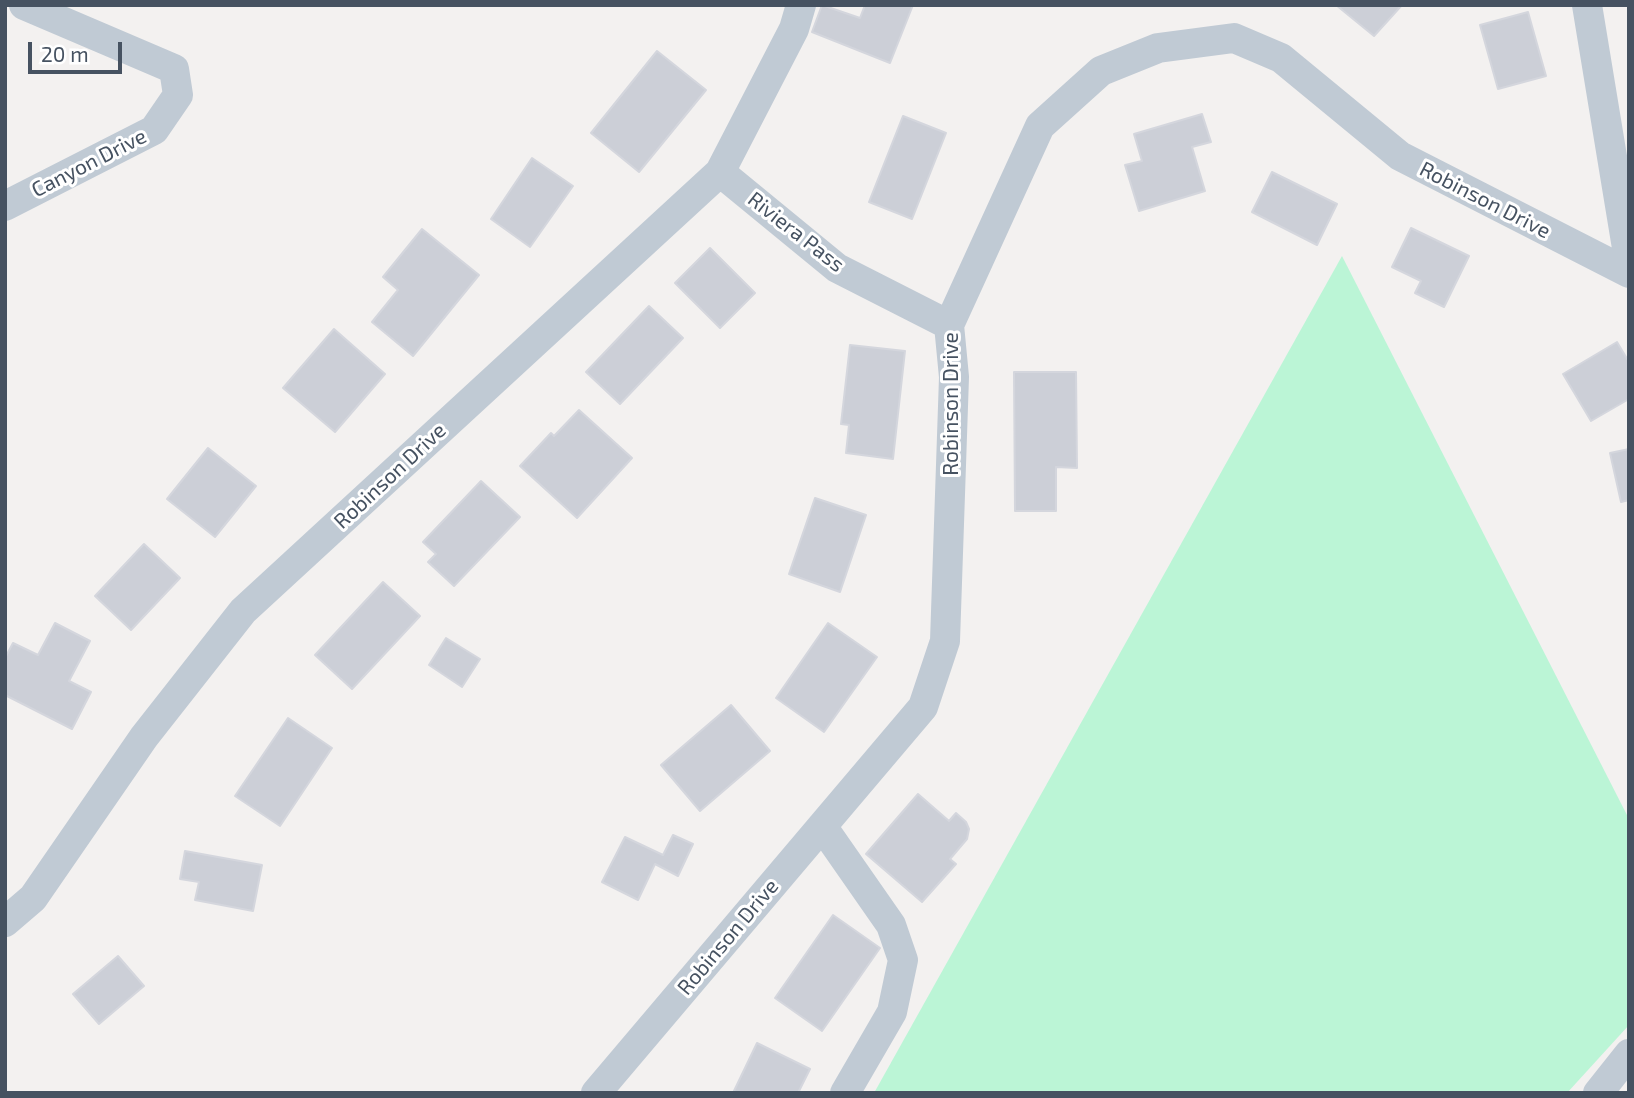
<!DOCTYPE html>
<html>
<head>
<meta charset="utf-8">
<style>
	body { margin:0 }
	#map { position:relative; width:1634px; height:1098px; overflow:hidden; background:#f3f1f0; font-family:"Exo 2",sans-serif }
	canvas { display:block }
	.frame { position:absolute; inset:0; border:7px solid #465261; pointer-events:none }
	.scale { position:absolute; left:28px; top:42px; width:94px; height:32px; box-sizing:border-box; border:4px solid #465261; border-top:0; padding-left:9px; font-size:21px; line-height:24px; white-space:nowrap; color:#465261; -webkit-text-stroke:5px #fff; paint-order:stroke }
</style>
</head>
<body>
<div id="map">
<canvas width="1634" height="1098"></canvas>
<div class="frame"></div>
<div class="scale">20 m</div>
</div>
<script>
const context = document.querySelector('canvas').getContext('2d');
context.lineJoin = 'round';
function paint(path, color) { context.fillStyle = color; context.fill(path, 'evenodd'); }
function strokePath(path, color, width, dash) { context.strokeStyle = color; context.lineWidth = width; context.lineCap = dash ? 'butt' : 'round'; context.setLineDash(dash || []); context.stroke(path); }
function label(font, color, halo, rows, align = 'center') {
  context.font = font + ' "Exo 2",sans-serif'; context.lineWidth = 6; context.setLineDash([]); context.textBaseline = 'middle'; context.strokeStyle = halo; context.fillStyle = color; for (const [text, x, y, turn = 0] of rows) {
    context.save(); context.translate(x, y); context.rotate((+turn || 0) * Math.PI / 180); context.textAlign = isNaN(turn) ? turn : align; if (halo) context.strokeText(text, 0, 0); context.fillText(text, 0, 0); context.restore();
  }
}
paint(new Path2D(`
	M1342,256l287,563v206l-62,68h-693z`), '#bbf5d6');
const building = new Path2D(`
	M822,5l38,13 5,-13h48l-23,58 -78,-31z
	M1336,5h66l-28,31z
	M1528,12l18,64 -48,13 -18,-64z
	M657,51l49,39 -67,82 -48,-39z
	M1202,114l9,28 -19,5 13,44 -66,20 -14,-46 17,-4 -8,-27z
	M903,116l43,17 -34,86 -43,-17z
	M532,158l41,28 -43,61 -39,-28z
	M1272,172l65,32 -20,41 -65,-33z
	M1411,228l58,28 -25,51 -29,-14 6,-12 -29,-14z
	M422,229l57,46 -66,81 -41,-34 26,-32 -15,-13z
	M710,248l45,45 -35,35 -45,-45z
	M649,306l34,32 -63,66 -34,-32z
	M334,329l51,45 -50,58 -52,-44z
	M1617,342l12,20v37l-38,22 -28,-47z
	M850,345l55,6 -12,108 -47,-6 3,-28 -8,-1z
	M1014,372h62l1,96 -21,-1v44h-41z
	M579,410l53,48 -55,60 -57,-52 31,-33 3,3z
	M208,448l48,38 -41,51 -48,-38z
	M1629,449v51l-8,2 -11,-49z
	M481,481l39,36 -66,69 -26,-24 8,-8 -13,-12z
	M815,498l51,17 -26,77 -51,-18z
	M144,544l36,34 -49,52 -36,-34z
	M383,582l37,34 -68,73 -37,-34z
	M55,623l35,18 -21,40 22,11 -19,37 -67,-34v-37l8,-15 25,12z
	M828,623l49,34 -53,75 -48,-34z
	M446,638l34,21 -18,28 -33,-22z
	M731,705l39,46 -70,60 -39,-46z
	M288,718l44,30 -52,78 -45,-30z
	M918,794l31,27 7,-8 10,9 3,7 -2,10 -17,20 6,5 -34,38 -56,-48z
	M673,835l20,9 -15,32 -23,-12 -17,36 -36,-18 23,-45 38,18z
	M185,851l77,14 -9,46 -58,-11 4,-18 -19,-3z
	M833,915l47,33 -58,83 -47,-33z
	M118,956l26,30 -45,38 -26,-30z
	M757,1043l53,26 -12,24h-65z`);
paint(building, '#cccfd7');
strokePath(building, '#d4d6dd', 2);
strokePath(new Path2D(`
	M1587,5l42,255
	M720,172l117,96 112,57
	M5,206l149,-76 24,-35 -4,-26 -150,-64
	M822,826l69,99 12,35 -11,52 -47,81
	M5,922l28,-24 111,-161 99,-126 477,-439 74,-143 7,-24
	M596,1093l327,-386 22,-66 9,-264 -5,-52 91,-199 61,-55 57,-23 76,-10 47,20 119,98 229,117
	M1598,1093l31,-39`), '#c0cad4', 30);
label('21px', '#465261', '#fff', [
	["Canyon Drive",89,163,-27],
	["Robinson Drive",1485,200,27],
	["Riviera Pass",796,232,38],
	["Robinson Drive",951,404,-90],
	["Robinson Drive",390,476,-43],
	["Robinson Drive",728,937,-50]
]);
</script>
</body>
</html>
